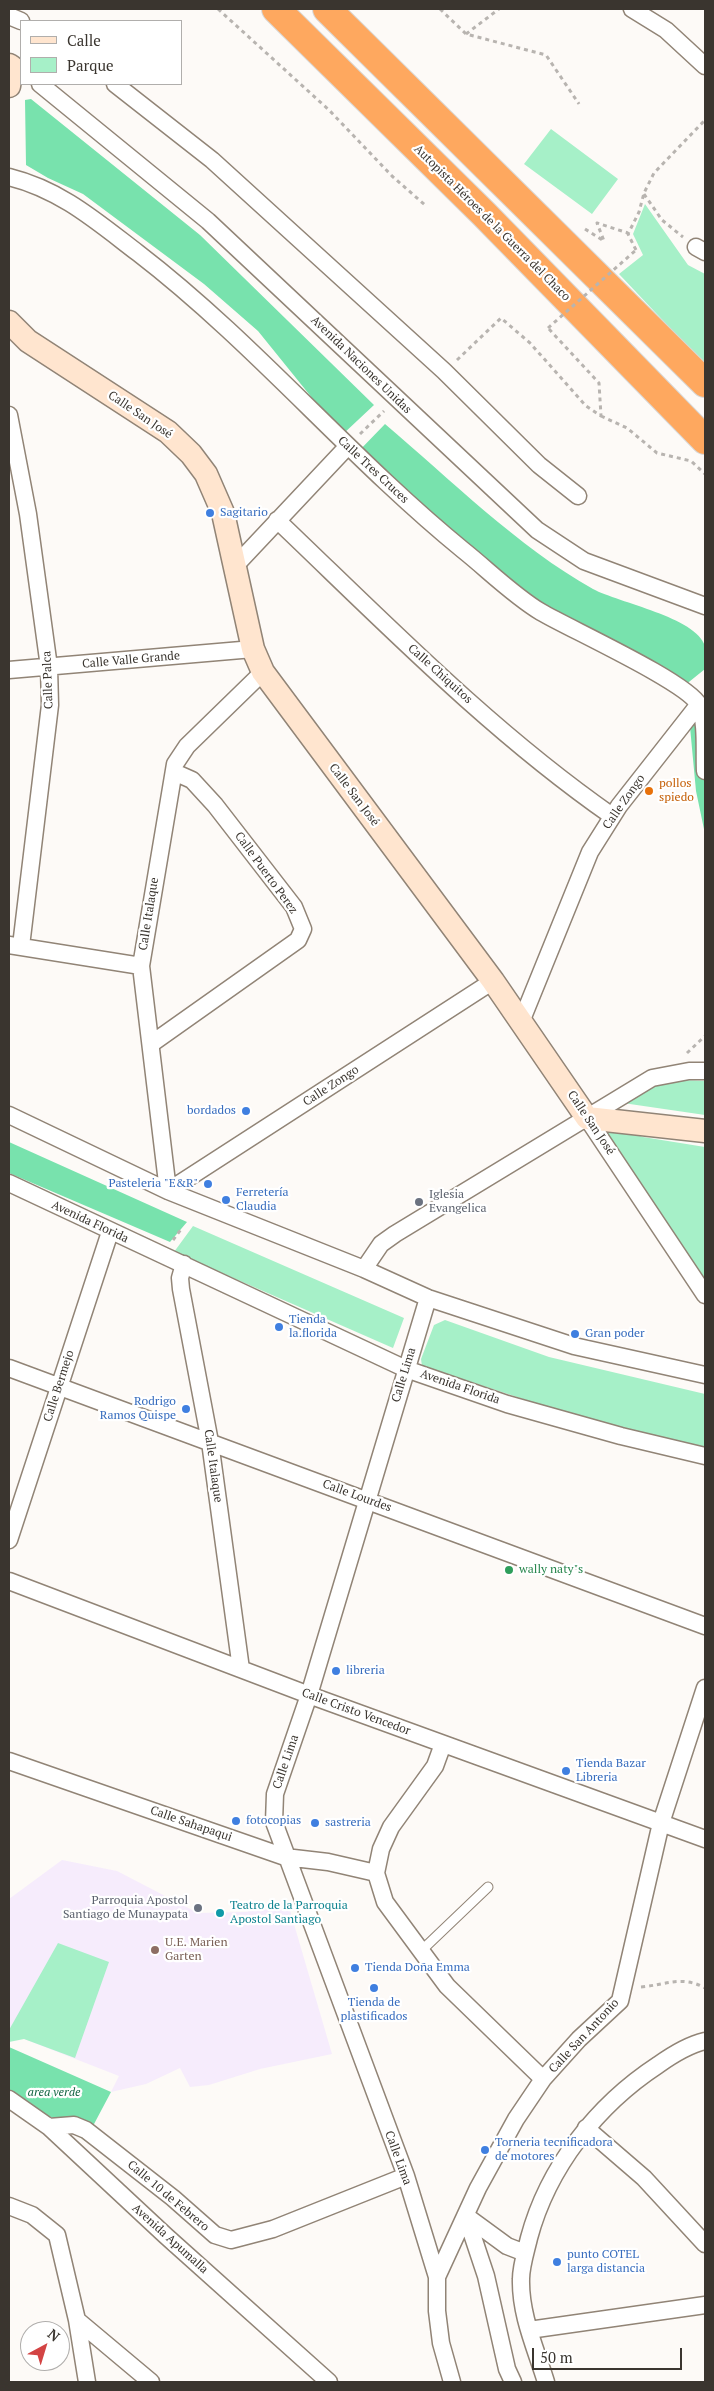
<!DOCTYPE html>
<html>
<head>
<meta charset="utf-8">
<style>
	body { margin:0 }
	#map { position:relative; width:714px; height:2391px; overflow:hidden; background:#fdfaf7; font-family:"PT Serif",serif }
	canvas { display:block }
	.frame { position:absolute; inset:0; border:10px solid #3a352f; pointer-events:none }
	.legend { position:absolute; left:20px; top:20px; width:162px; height:65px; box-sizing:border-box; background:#fff; border:1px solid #b0aeac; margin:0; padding:6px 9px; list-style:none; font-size:15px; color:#3a352f }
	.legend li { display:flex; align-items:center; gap:10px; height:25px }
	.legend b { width:25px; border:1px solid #b0aeac }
	.north { position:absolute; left:20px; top:2321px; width:50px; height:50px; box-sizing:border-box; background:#fff; border:1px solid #b0aeac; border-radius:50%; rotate:39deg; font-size:14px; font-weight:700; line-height:20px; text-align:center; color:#3a352f }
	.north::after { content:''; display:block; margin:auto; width:18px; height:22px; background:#d34444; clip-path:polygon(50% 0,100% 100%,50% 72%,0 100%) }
	.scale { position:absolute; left:532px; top:2348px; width:150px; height:22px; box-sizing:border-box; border:2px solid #3a352f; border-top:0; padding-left:6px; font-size:15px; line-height:18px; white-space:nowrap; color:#3a352f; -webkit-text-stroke:4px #fff; paint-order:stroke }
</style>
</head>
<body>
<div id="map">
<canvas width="714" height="2391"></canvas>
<div class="frame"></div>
<ul class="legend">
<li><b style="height:6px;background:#ffe5cf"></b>Calle</li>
<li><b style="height:14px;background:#a6f0c8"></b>Parque</li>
</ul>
<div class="north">N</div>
<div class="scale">50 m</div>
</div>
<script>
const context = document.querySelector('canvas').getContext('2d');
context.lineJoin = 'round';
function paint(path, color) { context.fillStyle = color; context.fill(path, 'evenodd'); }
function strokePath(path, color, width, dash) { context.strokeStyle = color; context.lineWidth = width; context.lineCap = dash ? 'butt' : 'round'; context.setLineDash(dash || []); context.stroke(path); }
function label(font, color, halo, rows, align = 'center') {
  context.font = font + ' "PT Serif",serif'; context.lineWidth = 4.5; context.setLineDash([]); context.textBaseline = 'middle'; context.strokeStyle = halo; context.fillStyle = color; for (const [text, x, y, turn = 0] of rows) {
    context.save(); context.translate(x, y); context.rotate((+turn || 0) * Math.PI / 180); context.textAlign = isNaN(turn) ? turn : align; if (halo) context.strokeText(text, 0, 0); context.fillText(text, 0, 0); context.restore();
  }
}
paint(new Path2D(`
	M62,1860l55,11 81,42 45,-1 46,-5 43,147 -72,15 -51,16 -19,2 -10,-19 -34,16 -35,8 8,-16 -95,-37 -15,-2v-138z`), '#f6ecfc');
paint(new Path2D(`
	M551,129l67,50 -26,35 -68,-50z
	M645,204l43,61 17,9v91l-86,-91 24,-19 -10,-21z
	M661,1079l44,2v34l-82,-12z
	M600,1121l43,16 62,10v147z
	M193,1226l211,92 -11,30 -219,-96z
	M445,1320l104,37 156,37v54l-142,-36 -141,-46 -1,-7 13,-34z
	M58,1943l51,19 -34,96 -51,-19 -15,3v-12z`), '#a6f0c8');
paint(new Path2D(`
	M31,99l169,136 174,170 -32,30 -84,-104 -54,-47 -121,-90 -35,-16 -22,-13 -1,-65z
	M385,424c65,55 133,123 208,165 26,14 103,28 112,57 2,7 0,17 0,23l-26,21 -143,-88 -181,-147z
	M705,706v128l-9,-43 -6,-64z
	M9,1142l178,80 -17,20 -161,-69z
	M9,2047l102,45 -26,49 -25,-21 -51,-17z`), '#78e2ad');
const lane = new Path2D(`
	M421,1951l67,-64`);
const street = new Path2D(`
	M632,9l34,21 39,36
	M9,16l12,5
	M40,84l168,137 329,309 47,31 121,45
	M115,84l97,76 232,211 95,94 39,31
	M9,177c52,13 87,44 129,76 117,90 211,204 325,297 24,19 51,46 78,62 29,17 146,70 158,93 8,16 5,48 6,66
	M696,247l9,5
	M9,415l19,99 21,153 1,38 -29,241
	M277,520c108,103 213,211 335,296
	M235,566l112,-119
	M9,670l244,-21
	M263,672l-76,74 -12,18 -4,24 -30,178 27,225 325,-210
	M9,945l132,21
	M521,1022l69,-170 29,-46 80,-102
	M151,1044l147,-104 5,-11 -9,-22 -79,-102 -23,-25 -18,-8
	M9,1115l159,76 196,78 64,29 146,48 131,29
	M587,1118l118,177
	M9,1183l397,186 101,35 114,32 84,20
	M184,1264l-4,14 1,11 29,153 31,227
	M364,1269l17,-25 14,-10 257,-156 37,-7h16
	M428,1298l-119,397 -34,99 -1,28 132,354 31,101v34l4,32 11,39
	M9,1368l696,258
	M9,1540l101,-308
	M9,1581l300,114 396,144
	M443,1744l-8,22 -44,61 -10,22 -5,24 9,29 62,84 96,93
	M9,1761l276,96 43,5 48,11
	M9,2099l40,28 117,109 163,146
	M49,2127l25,-2 12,5 87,68 42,37 16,5 42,-11 133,-53
	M586,2128l58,50 61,66
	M9,2206l23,9 25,20 20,85 10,62
	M466,2216l20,60 21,93 6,13
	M466,2216l41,30 18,7
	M437,2277l41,-89 38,-69 27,-40 36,-40 41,-38 41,-178 44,-135
	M77,2320l74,62
	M529,2330l176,-25
	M546,2382c-10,-33 -26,-67 -25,-103 0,-13 5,-28 8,-41 19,-71 68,-133 129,-173 14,-10 30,-20 47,-24`);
const secondary = new Path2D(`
	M9,65l3,2 -3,19
	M9,322l19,19 140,91 23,22 15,20 17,39 30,136 10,23 230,309 94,137 118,13`);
const highway = new Path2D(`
	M276,9l208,205 221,226
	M327,9l378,374`);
strokePath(lane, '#918476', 11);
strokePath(street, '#918476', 19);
strokePath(secondary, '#918476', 25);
strokePath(highway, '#d8d7d5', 30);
strokePath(new Path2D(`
	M218,9l111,101 63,66 33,29
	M440,9l26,25 80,21 33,49
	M466,34l33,-25
	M644,194l18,26 21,17
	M585,229l19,12 -7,-18 31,10
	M636,250l-8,-16 11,-22 5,-19 10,-20 51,-53
	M457,360l44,-42 29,25 56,63 15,10 -2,-33 -51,-55
	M601,416l26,12 30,25 34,8 14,13
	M360,434l24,-23
	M687,1053l18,-17
	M173,1240l9,-12
	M641,1987c24,-2 41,-12 64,1`), '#b8b4b0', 3, [4, 4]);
strokePath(lane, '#fff', 9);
strokePath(street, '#fff', 16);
strokePath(secondary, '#ffe5cf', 22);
strokePath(highway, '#fea85f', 28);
strokePath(new Path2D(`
	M548,328l88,-78`), '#b8b4b0', 3, [4, 4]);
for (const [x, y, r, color] of [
	[210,513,5,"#3f7fe0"],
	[649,791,5,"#e8710a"],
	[246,1111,5,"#3f7fe0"],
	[208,1184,5,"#3f7fe0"],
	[226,1200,5,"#3f7fe0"],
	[419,1202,5,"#6b7280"],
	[279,1327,5,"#3f7fe0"],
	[575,1334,5,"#3f7fe0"],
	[186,1409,5,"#3f7fe0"],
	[509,1570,5,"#2e9e5b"],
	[336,1671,5,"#3f7fe0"],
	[566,1771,5,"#3f7fe0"],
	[236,1821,5,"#3f7fe0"],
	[315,1823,5,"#3f7fe0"],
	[198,1908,5,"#6b7280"],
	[220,1913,5,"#0f9aa8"],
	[155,1950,5,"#8d6e63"],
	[355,1968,5,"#3f7fe0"],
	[374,1988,5,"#3f7fe0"],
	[485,2150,5,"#3f7fe0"],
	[557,2262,5,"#3f7fe0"]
]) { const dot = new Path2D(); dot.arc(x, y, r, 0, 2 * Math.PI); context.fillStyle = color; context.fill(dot); strokePath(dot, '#fff', 2); }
label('12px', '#3a352f', '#fff', [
	["Autopista Héroes de la Guerra del Chaco",492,223,45],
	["Avenida Naciones Unidas",361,365,44],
	["Calle San José",140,415,34],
	["Calle Tres Cruces",373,470,43],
	["Calle Valle Grande",131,660,-5],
	["Calle Chiquitos",440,674,42],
	["Calle Palca",48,680,-92],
	["Calle San José",354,795,53],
	["Calle Zongo",624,802,-55],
	["Calle Puerto Perez",266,873,54],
	["Calle Italaque",149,914,-81],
	["Calle Zongo",331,1086,-33],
	["Calle San José",591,1123,56],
	["Avenida Florida",90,1222,25],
	["Calle Lima",404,1375,-73],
	["Calle Bermejo",59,1386,-72],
	["Avenida Florida",460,1387,19],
	["Calle Italaque",213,1466,82],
	["Calle Lourdes",357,1496,20],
	["Calle Cristo Vencedor",356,1712,20],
	["Calle Lima",286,1762,-71],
	["Calle Sahapaqui",191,1824,19],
	["Calle San Antonio",584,2036,-47],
	["Calle Lima",398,2158,70],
	["Calle 10 de Febrero",168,2196,40],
	["Avenida Apumalla",170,2239,42]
]);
label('12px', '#366cbe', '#fff', [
	["Sagitario",220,513],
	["bordados",236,1111,"right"],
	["Pasteleria \"E&R\"",198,1184,"right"],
	["Ferretería",236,1193],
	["Claudia",236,1207],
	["Tienda",289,1320],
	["la.florida",289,1334],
	["Gran poder",585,1334],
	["Rodrigo",176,1402,"right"],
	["Ramos Quispe",176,1416,"right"],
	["libreria",346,1671],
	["Tienda Bazar",576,1764],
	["Libreria",576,1778],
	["fotocopias",246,1821],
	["sastreria",325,1823],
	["Tienda Doña Emma",365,1968],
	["Tienda de",374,2003,"center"],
	["plastificados",374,2017,"center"],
	["Torneria tecnificadora",495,2143],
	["de motores",495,2157],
	["punto COTEL",567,2255],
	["larga distancia",567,2269]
], 'left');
label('12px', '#c56008', '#fff', [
	["pollos",659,784],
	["spiedo",659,798]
], 'left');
label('12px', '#5b616d', '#fff', [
	["Iglesia",429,1195],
	["Evangelica",429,1209],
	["Parroquia Apostol",188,1901,"right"],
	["Santiago de Munaypata",188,1915,"right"]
], 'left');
label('12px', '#27864d', '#fff', [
	["wally naty\"s",519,1570]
], 'left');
label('12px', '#0d838f', '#fff', [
	["Teatro de la Parroquia",230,1906],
	["Apostol Santiago",230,1920]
], 'left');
label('12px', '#785e54', '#fff', [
	["U.E. Marien",165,1943],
	["Garten",165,1957]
], 'left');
label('italic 12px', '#146543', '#fff', [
	["area verde",54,2093]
]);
</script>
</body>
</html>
